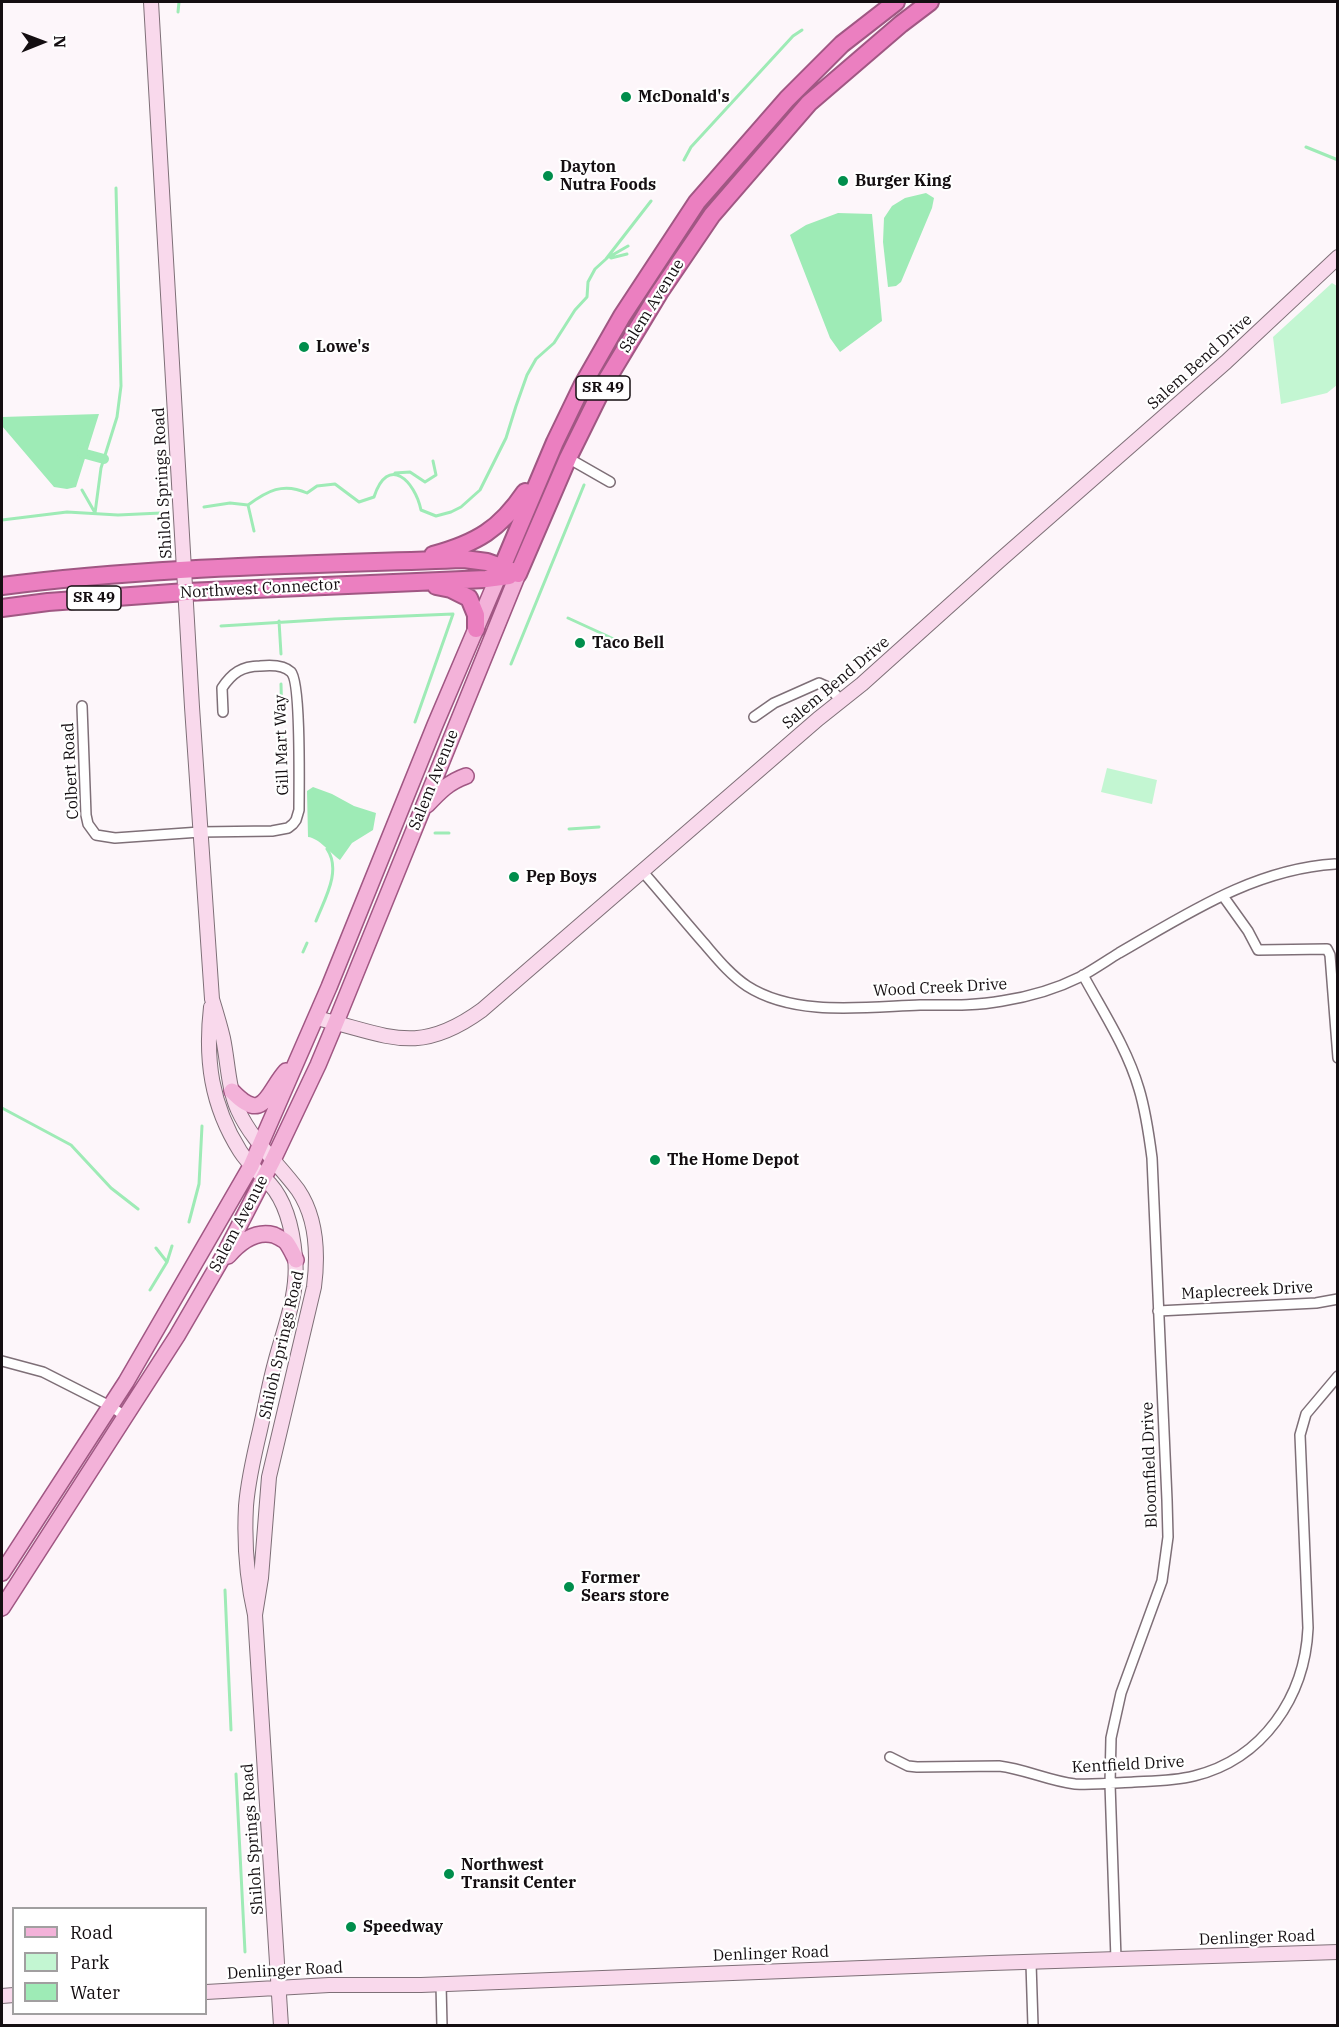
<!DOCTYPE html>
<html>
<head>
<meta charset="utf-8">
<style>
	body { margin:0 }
	#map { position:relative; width:1339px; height:2027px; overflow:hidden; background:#fdf6fa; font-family:"IBM Plex Serif",serif }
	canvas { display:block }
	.frame { position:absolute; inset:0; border:3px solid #140e11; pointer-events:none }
	.legend { position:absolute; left:12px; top:1907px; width:195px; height:108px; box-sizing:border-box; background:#fff; border:2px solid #a19fa0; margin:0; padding:8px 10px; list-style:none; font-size:18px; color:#140e11 }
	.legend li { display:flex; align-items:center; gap:12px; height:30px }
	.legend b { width:30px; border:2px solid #a19fa0 }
	.north { position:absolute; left:12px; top:12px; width:60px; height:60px; -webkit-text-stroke:4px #fff; paint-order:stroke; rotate:89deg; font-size:16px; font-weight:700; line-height:24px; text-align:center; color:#140e11 }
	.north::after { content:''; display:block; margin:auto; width:21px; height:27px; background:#140e11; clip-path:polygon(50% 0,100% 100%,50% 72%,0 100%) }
</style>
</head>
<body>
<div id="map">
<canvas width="1339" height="2027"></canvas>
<div class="frame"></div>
<ul class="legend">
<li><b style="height:8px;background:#f3b2d9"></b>Road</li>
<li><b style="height:16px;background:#c3f6d2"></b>Park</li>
<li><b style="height:16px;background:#9eebb6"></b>Water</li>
</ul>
<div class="north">N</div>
</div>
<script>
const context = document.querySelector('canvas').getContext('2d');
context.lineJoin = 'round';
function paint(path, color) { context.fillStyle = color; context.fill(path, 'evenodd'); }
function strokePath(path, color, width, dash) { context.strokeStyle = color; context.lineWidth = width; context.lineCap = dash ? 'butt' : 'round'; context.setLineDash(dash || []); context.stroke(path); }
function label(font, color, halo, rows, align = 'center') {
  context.font = font + ' "IBM Plex Serif",serif'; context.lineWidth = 4.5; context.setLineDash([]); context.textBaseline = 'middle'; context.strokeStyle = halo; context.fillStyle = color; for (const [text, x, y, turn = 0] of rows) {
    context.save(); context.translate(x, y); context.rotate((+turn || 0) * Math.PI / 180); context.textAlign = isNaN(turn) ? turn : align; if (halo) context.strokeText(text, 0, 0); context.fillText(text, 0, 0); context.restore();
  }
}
paint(new Path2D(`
	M1332,283l5,3v99l-10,8 -46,11 -8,-67z
	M1107,768l50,12 -5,24 -51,-12z`), '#c3f6d2');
paint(new Path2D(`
	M926,193l8,5 -2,10 -31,74 -5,4 -8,1 -5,-45 1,-24 8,-12 13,-8z
	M838,213l34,1 10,107 -42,31 -10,-14 -40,-103 16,-10z
	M99,414l-23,73 -9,2 -13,-2 -52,-61v-9z
	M313,787l19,7 22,12 22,7 -3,17 -21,13 -12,17c-10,-7 -21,-22 -32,-23l-1,-46z`), '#9eebb6');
strokePath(new Path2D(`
	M178,12l1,-10
	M1306,147l32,13
	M684,160l7,-13 102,-111 9,-6
	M609,257l19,-11
	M611,258l16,-4
	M395,473l15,-1 15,10 11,-7 -3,-14
	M82,490l12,21
	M248,505l6,26
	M204,507l26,-4 18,2c19,-14 35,-23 59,-12l10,-7 18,-2 24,18 15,-5c14,-43 41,-16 47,13l15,6 15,-4 10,-5 19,-17 26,-52 10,-32 11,-31 9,-16 18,-16 21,-33 12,-13 1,-15 7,-13 11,-10 45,-58
	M95,513l6,-45 16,-51 4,-31 -5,-198
	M2,520l65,-8 51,3 43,-2
	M568,618l48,22
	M279,621l2,33
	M221,626l113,-7 119,-5 -38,108
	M511,664l73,-179
	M281,684l1,40
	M282,737l2,9
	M569,829l30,-2
	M435,833h14
	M316,921c8,-21 26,-50 11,-72
	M303,952l4,-9
	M2,1108l69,37 40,43 27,21
	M189,1222l10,-38 3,-58
	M156,1248l11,14
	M150,1290l17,-28 5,-16
	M225,1590l6,140
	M236,1774l9,178`), '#9eebb6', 3);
strokePath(new Path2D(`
	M82,453l22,6`), '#9eebb6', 10);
const street = new Path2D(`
	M568,458l42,24
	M82,706l4,109 2,9 8,11 19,3 85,-6 72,-1 16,-3 5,-4 3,-4 3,-10c0,-20 2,-128 -8,-138 -7,-7 -22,-7 -31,-6 -18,0 -28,7 -38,22l1,24
	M754,717l20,-14 45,-20 11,5 11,13
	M643,872c20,23 39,46 59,69 14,16 27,33 45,45 48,31 118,21 173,19 27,0 55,1 82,-4 26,-4 54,-12 78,-24 13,-7 26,-16 39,-24 68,-39 135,-84 216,-89
	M1223,896l25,35 10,19 69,-1 3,6 8,103
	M1083,975c20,37 44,73 56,114 7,23 10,46 13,69l15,342 1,37 -6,44 -41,112 -10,45 -1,46 6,175
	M1158,1311l158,-8 22,-4
	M2,1361l41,11 67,34 15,10
	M890,1757l18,9 9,1 82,-1c26,3 50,15 76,18 19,1 40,-1 59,-2 20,-1 40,-1 60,-6 69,-17 111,-79 114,-148l-8,-193 6,-21 32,-38
	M1031,1963l2,63
	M441,1984l1,42`);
const secondary = new Path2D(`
	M151,2l41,705 20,292c4,13 8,26 11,39 5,24 5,50 15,72 14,31 40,53 60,80 19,28 20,66 16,97l-45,190 -8,101 -6,37
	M211,1007c-6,52 0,98 29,144 8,13 20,22 30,33 17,19 23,49 25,73 4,36 -11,71 -20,106 -6,22 -10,45 -15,67 -6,25 -12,51 -14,76 -2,37 1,74 9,109l26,411
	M316,1018c71,16 100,40 166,-8l336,-291 44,-35 137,-123 227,-199 112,-105
	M206,1992l123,-7h92l571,-22 346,-11
	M2,1996l12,-1`);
const primary = new Path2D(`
	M427,805c13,-14 22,-23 39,-29
	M232,1091c32,34 35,1 54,-20
	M228,1256c12,-14 27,-26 46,-21 4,2 9,4 12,7 4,5 7,12 10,18
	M2,1573l124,-191 125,-216 78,-179 106,-262 63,-148
	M2,1608l175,-272 47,-81 49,-95 45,-95 18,-43 182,-448`);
const highway = new Path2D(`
	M433,555c44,-12 67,-26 92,-63
	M518,574l50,-116 38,-77 53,-88 53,-78 97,-112 92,-79 29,-22
	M498,577l57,-135 27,-56 40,-70 75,-114 90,-103 55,-55 54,-42
	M2,586c153,-20 308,-21 462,-27l23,3 25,9
	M436,586l15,3 18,9 7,17v14
	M2,608l46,-6 138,-10 300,-13 23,-3`);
strokePath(street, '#7e6f77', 12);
strokePath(secondary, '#7e6f77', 16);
strokePath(primary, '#a05783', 18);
strokePath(highway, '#a05783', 20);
strokePath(street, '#fff', 9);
strokePath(secondary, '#f9d9ec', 14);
strokePath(primary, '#f3b2d9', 15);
strokePath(highway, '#eb7fc0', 16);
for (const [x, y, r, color] of [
	[626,97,6,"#008e4c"],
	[548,176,6,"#008e4c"],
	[843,181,6,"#008e4c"],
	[304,347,6,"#008e4c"],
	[580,643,6,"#008e4c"],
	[514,877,6,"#008e4c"],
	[655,1160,6,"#008e4c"],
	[569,1587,6,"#008e4c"],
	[449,1874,6,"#008e4c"],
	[351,1927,6,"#008e4c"]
]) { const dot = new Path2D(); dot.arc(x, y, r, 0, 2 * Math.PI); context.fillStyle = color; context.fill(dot); strokePath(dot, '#fff', 2); }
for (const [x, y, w] of [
	[603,388,54],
	[94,598,54]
]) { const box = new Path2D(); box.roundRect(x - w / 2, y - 12, w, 24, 4.5); context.fillStyle = '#fff'; context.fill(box); strokePath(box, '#140e11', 1.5); }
label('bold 15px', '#140e11', null, [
	["SR 49",603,388],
	["SR 49",94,598]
]);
label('bold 16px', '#140e11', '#fff', [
	["McDonald's",638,97],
	["Dayton",560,167],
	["Nutra Foods",560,185],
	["Burger King",855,181],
	["Lowe's",316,347],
	["Taco Bell",592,643],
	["Pep Boys",526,877],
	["The Home Depot",667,1160],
	["Former",581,1578],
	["Sears store",581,1596],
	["Northwest",461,1865],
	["Transit Center",461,1883],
	["Speedway",363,1927]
], 'left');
label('16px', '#140e11', '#fff', [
	["Salem Avenue",652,306,-58],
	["Salem Bend Drive",1200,362,-42],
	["Shiloh Springs Road",163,483,-93],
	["Northwest Connector",260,589,-3],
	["Salem Bend Drive",836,683,-40],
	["Gill Mart Way",282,745,-92],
	["Colbert Road",71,771,-93],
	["Salem Avenue",434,780,-68],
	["Wood Creek Drive",940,988,-3],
	["Salem Avenue",239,1224,-62],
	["Maplecreek Drive",1247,1291,-3],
	["Shiloh Springs Road",282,1345,-77],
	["Bloomfield Drive",1150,1465,-92],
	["Kentfield Drive",1128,1765,-3],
	["Shiloh Springs Road",253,1839,-94],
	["Denlinger Road",1257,1938,-2],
	["Denlinger Road",771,1954,-2],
	["Denlinger Road",285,1971,-3]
]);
</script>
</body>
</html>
